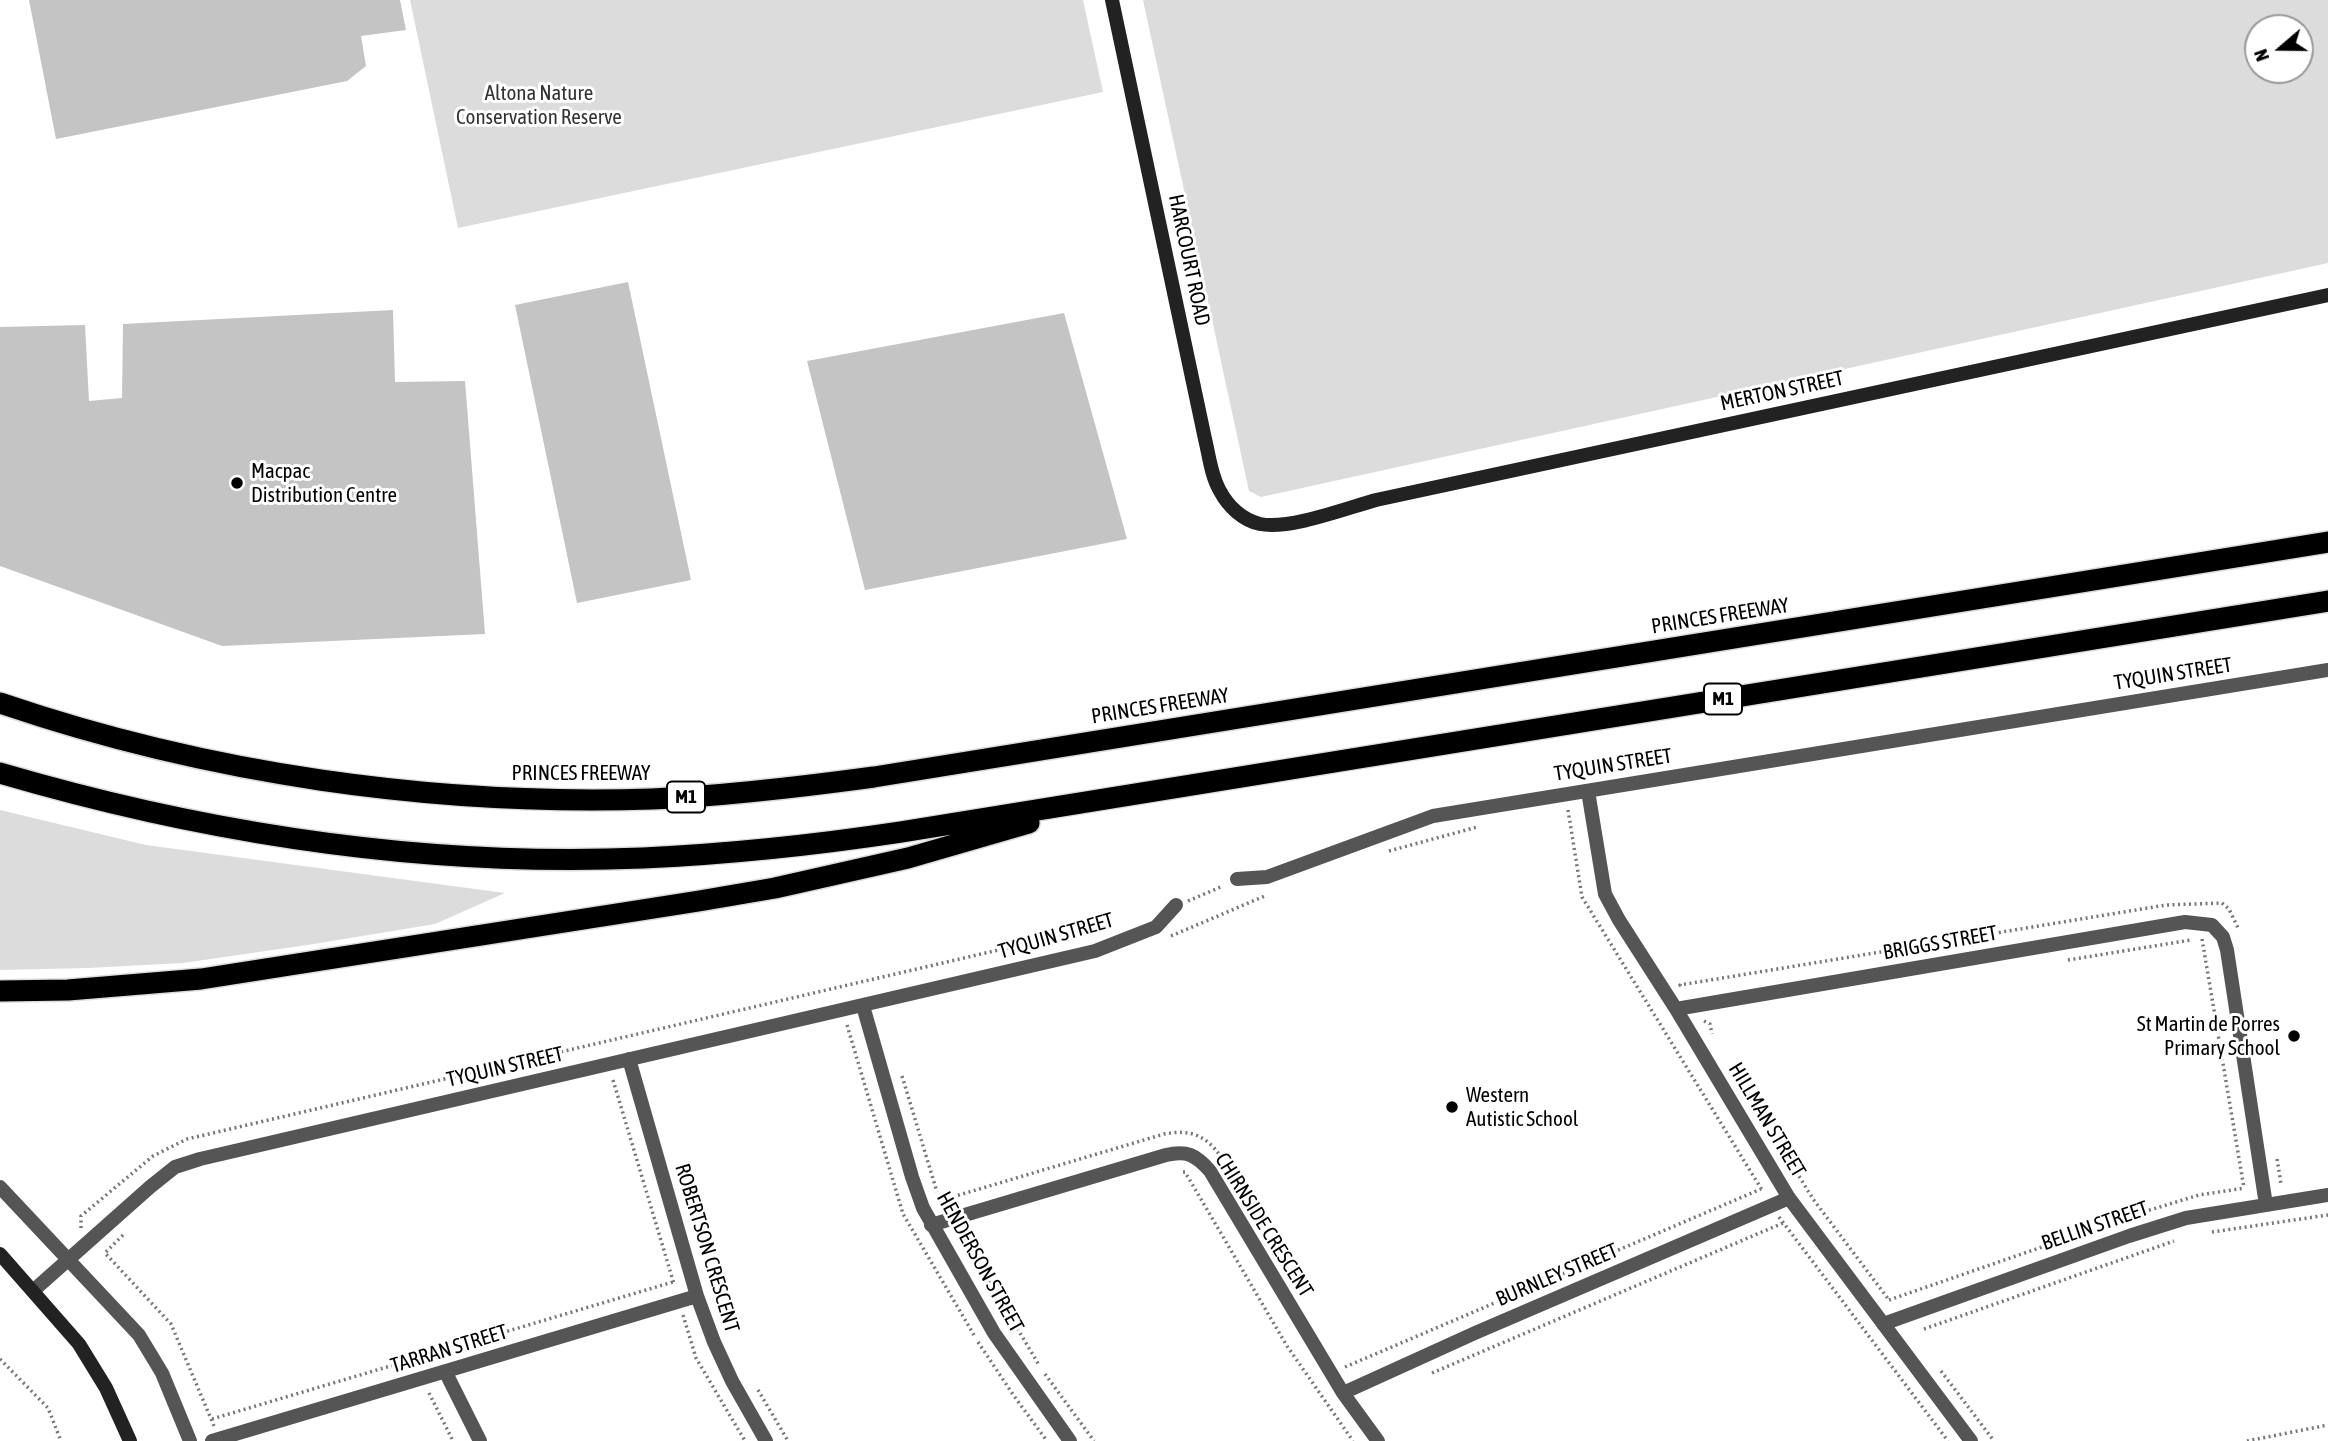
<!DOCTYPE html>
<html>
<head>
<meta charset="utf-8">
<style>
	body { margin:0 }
	#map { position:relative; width:2328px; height:1441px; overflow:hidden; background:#fff; font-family:"Asap Condensed",sans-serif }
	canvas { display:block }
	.north { position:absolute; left:2244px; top:14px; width:70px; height:70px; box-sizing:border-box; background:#fff; border:2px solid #999; border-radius:50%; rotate:250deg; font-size:19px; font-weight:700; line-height:28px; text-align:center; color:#000 }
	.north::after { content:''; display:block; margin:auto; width:24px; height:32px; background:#000; clip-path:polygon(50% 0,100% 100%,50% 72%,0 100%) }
</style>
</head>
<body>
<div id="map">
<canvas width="2328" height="1441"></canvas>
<div class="north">N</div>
</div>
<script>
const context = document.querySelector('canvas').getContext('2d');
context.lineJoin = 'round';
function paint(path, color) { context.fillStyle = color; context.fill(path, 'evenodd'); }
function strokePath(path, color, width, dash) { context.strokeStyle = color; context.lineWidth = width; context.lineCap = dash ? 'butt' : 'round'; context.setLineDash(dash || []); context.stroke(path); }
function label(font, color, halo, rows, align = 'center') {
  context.font = font + ' "Asap Condensed",sans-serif'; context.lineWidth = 6; context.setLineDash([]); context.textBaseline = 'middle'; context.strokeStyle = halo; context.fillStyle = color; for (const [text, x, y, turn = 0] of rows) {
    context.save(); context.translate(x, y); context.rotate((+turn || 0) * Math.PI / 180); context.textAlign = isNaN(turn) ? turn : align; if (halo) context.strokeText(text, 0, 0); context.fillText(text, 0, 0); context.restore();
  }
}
paint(new Path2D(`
	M410,0h673l20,92 -645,136z
	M1143,0h1185v263l-1067,234 -12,-6zM2258,28h42v42h-42z
	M0,810l146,35 359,48 -70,31 -121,20 -131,19 -95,5 -88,2z`), '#dcdcdc');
paint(new Path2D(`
	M29,0h371l6,30 -45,6 5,30 -19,15 -291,58z
	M628,282l63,298 -114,23 -62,-298z
	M393,310l2,72 70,-1 20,253 -263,12 -222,-80v-239l85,-2 4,76 33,-3 1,-74z
	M1064,313l63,226 -262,51 -58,-229z`), '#c4c4c4');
const highway = new Path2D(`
	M0,703c208,71 433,103 652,96 75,-3 148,-12 222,-22l1454,-235
	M0,773c208,61 426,94 643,85 87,-4 172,-13 258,-26l1427,-231
	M0,991l68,-1 133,-11 498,-78 76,-13 133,-30 121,-35`);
strokePath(highway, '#dbdbdb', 24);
strokePath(new Path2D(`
	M1568,810l14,87 180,293
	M1389,851l88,-24
	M1188,901l35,-15
	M1171,936l96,-41
	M2202,939l42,249
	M2068,960l123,-20
	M1681,986l-1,-1 486,-80 56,-2 7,6 10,21
	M1704,1021l6,3 2,10
	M847,1025l56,189 71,121
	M1736,1073l77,126 76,101
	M902,1076l35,116
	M613,1080l61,204
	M2277,1159l4,25
	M1183,1172h2l102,174 66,95
	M940,1203l-1,-2 225,-67c26,-5 42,1 57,23
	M1779,1217l169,224
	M81,1228v-12l72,-60 34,-17 867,-202 47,-13
	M2212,1232l116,-17
	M961,1234l78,131
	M123,1235l-18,18 66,71 43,102
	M1889,1300l251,-87 59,-18 46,-7
	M683,1315l13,43 49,83
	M1924,1329l250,-88
	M978,1342l36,54 33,45
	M0,1359l48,49 13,33
	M1345,1367l416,-178
	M1941,1371l53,70
	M1432,1373l351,-150
	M1045,1374l49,67
	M758,1390l30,51
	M429,1393l24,48
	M212,1419l461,-137
	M2247,1441l81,-16`), '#777', 3.5, [2, 3.5]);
strokePath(new Path2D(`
	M1588,791l17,103 14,26 57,89 113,189 182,243
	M1237,879l30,-2 166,-61 895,-146
	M863,1006l49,171 11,31 71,125 76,108
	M1676,1009l509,-87 27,3 11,12 4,13 39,255
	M629,1059l68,237 17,46 18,39 34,60
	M0,1187l139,148 23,38 28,68
	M931,1225l235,-70c21,-5 30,0 44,16l133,222 35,48
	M34,1290l116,-103 25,-20 25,-8 895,-208 61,-24 20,-22
	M1883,1324l246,-88 57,-18 142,-23
	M446,1373l34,68
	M1343,1393l132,-60 314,-135
	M212,1441l485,-145`), '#555', 14);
strokePath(new Path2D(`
	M1112,0l93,439c4,16 6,37 15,52 8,15 22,29 40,33 29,6 87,-16 116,-24l952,-205
	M0,1254l79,90 27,44 24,53`), '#222', 14);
strokePath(highway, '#000', 21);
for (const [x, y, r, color] of [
	[237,483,7,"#000"],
	[2294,1036,7,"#000"],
	[1452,1107,7,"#000"]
]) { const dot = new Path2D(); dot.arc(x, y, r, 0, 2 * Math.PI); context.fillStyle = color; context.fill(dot); strokePath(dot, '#fff', 2.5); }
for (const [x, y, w] of [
	[1723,699,38],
	[686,797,38]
]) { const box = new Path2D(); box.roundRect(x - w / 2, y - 15.5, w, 31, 5); context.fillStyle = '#fff'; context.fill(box); strokePath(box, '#000', 2); }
label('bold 19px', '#000', null, [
	["M1",1723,699],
	["M1",686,797]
]);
label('21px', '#333', '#fff', [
	["Altona Nature",539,93],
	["Conservation Reserve",539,117]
]);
label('21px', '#000', '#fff', [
	["HARCOURT ROAD",1189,260,78],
	["MERTON STREET",1782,391,-12],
	["PRINCES FREEWAY",1720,616,-9],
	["TYQUIN STREET",2173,674,-9],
	["PRINCES FREEWAY",1160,706,-9],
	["TYQUIN STREET",1613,765,-9],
	["PRINCES FREEWAY",581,773],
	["TYQUIN STREET",1056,936,-16],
	["BRIGGS STREET",1940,943,-10],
	["TYQUIN STREET",505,1067,-13],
	["HILLMAN STREET",1767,1120,59],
	["CHIRNSIDE CRESCENT",1264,1225,58],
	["BELLIN STREET",2095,1226,-19],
	["ROBERTSON CRESCENT",707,1248,73],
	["HENDERSON STREET",980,1262,61],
	["BURNLEY STREET",1557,1275,-23],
	["TARRAN STREET",449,1349,-17]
]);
label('21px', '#000', '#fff', [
	["Macpac",251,471],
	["Distribution Centre",251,495],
	["St Martin de Porres",2280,1024,"right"],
	["Primary School",2280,1048,"right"],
	["Western",1466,1095],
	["Autistic School",1466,1119]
], 'left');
</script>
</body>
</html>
